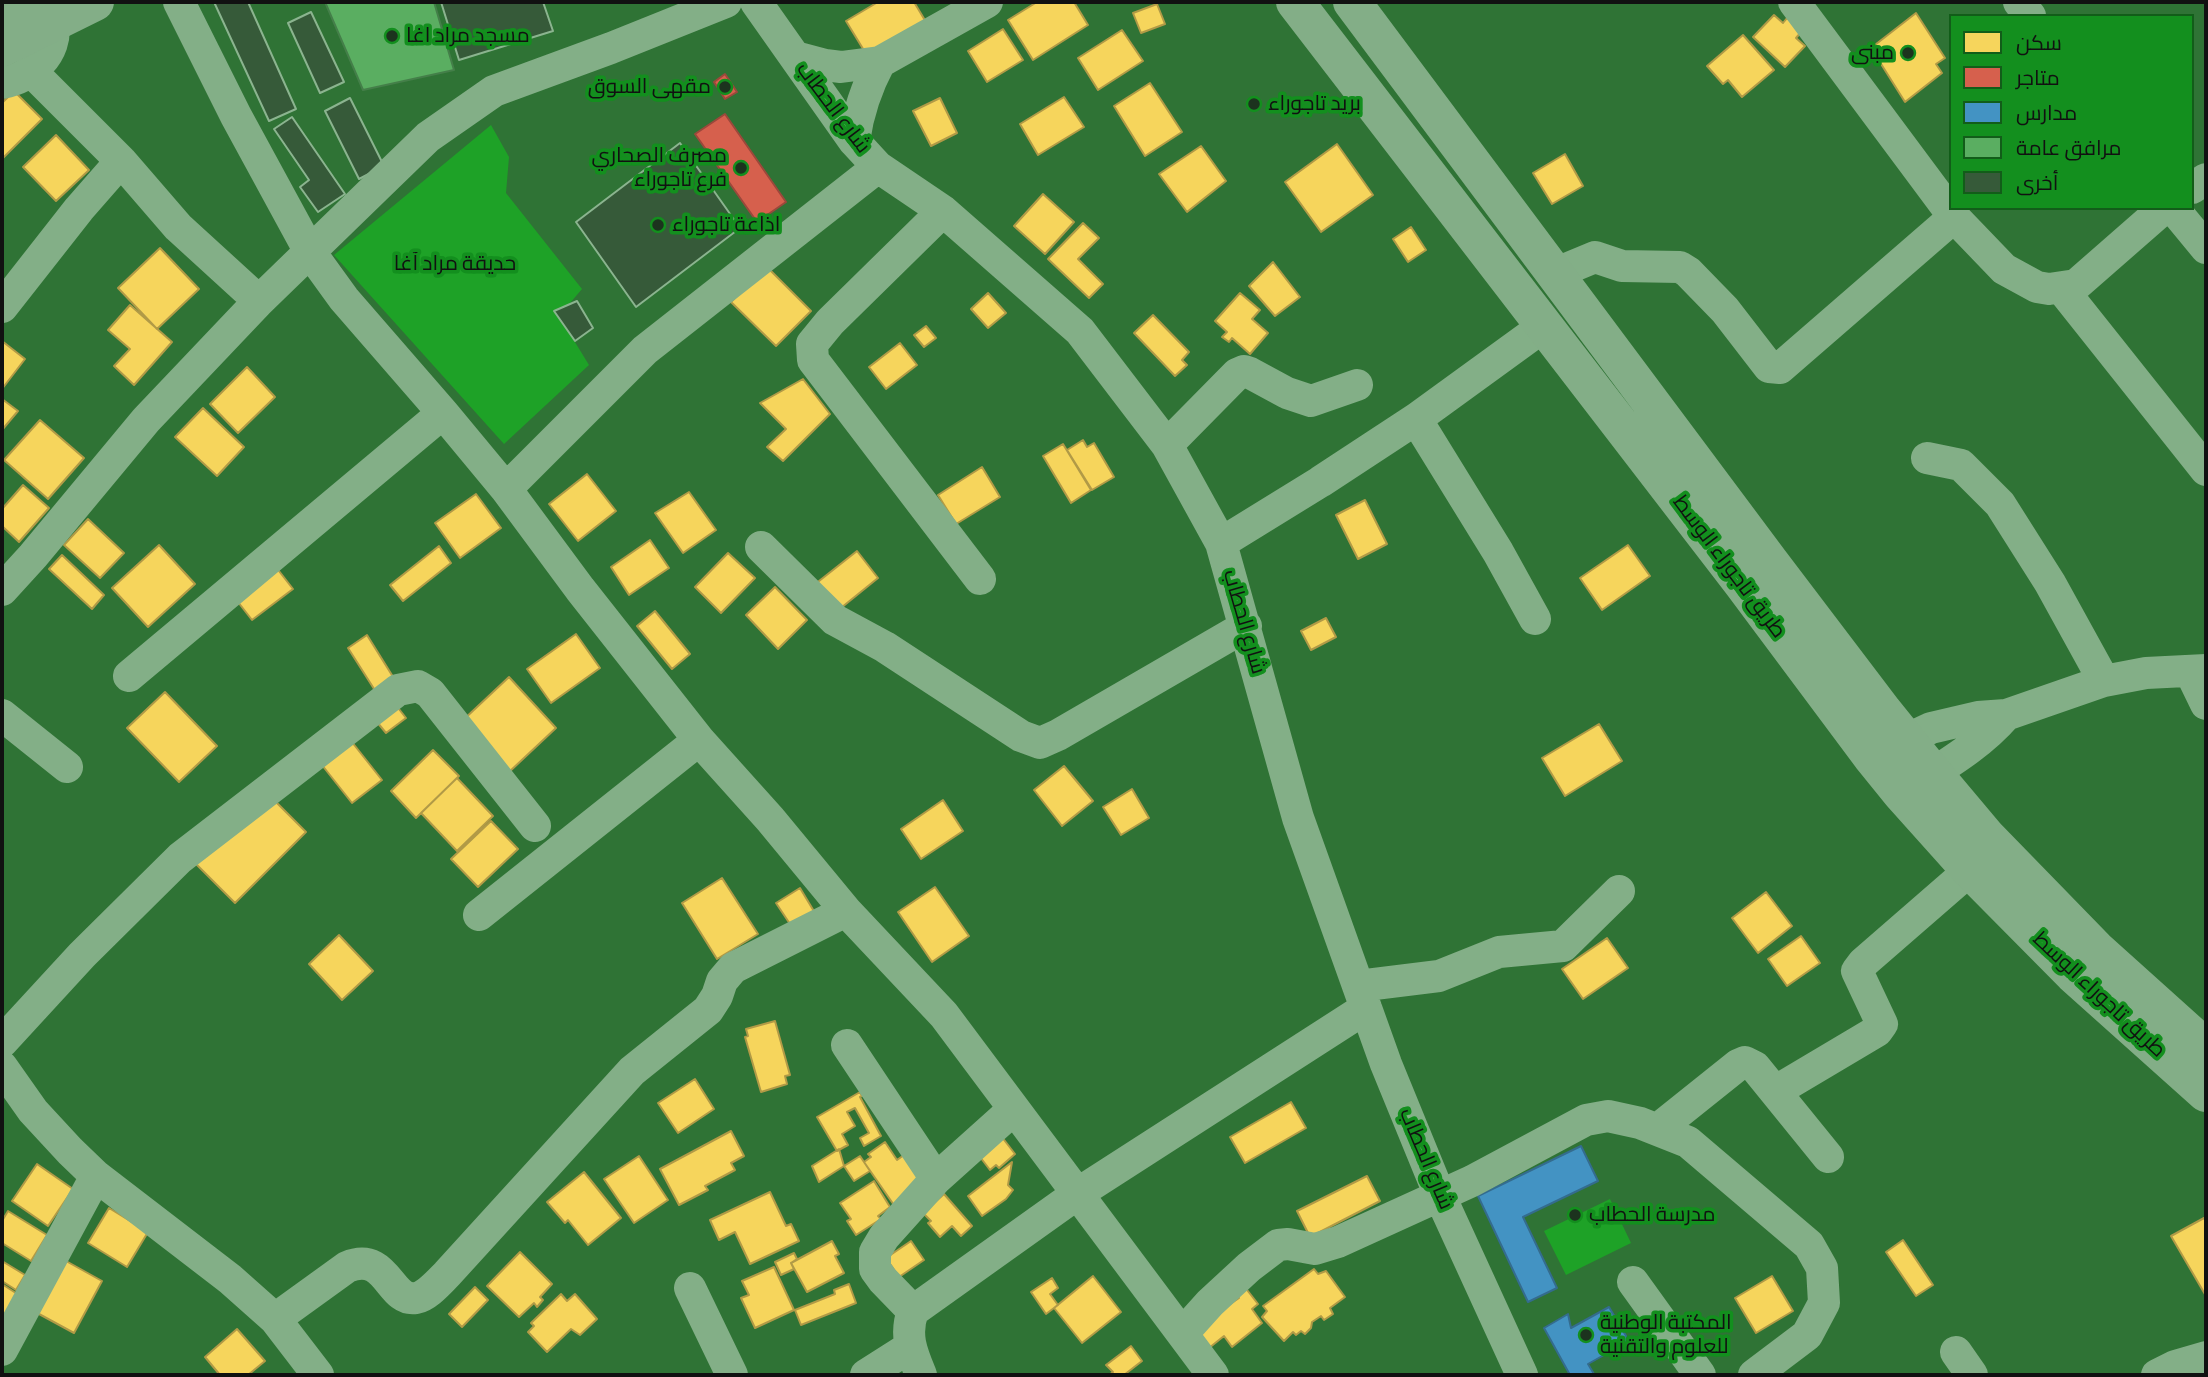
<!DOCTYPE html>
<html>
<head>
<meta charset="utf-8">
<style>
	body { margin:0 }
	#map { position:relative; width:2208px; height:1377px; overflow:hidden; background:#2f7335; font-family:Manrope,Cairo,sans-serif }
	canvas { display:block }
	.frame { position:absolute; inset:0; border:4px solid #111; pointer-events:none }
	.legend { position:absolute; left:1949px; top:14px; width:245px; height:196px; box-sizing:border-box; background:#138f1e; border:2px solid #125d19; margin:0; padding:9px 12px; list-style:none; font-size:21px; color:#111 }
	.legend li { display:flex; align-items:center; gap:14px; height:35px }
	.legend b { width:35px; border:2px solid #125d19 }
</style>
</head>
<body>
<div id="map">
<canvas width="2208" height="1377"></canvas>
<div class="frame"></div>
<ul class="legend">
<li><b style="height:19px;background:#f6d55c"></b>سكن</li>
<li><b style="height:19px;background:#d6604d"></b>متاجر</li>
<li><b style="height:19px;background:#4393c3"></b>مدارس</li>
<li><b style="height:19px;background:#5aae61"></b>مرافق عامة</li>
<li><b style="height:19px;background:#365a39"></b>أخرى</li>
</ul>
</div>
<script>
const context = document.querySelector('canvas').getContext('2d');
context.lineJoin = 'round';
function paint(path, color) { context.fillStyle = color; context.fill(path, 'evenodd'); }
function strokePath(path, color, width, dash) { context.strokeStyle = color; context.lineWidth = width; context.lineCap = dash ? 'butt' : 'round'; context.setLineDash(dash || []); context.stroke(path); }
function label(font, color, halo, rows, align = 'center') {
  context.font = font + ' Manrope,Cairo,sans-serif'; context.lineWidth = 7; context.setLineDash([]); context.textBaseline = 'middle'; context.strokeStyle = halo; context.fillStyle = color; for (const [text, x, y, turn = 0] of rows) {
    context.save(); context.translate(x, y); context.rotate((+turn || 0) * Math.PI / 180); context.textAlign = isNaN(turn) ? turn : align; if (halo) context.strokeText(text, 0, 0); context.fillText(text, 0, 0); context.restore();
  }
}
paint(new Path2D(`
	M491,125l18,32 -3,36 76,96 -23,27 30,49 -85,79 -170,-189z
	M1610,1199l21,44 -65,32 -22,-44z`), '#1ea227');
const homes = new Path2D(`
	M878,2h36l12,20 -58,35 -22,-36z
	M1037,2h37l14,23 -55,35 -25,-40z
	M1157,4l8,20 -24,9 -8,-20z
	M1916,13l29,45 -9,6 6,9 -37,29 -34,-54z
	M1774,15l9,8 4,-5 15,13 -6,7 9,8 -20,21 -32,-30z
	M1003,29l20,31 -36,22 -19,-31z
	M1122,30l21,31 -45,29 -20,-32z
	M1743,35l31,35 -32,27 -14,-17 -5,4 -16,-18z
	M1150,83l32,49 -37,24 -31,-50z
	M14,91l28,28 -40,40v-56z
	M1064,97l20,30 -46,28 -18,-31z
	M940,98l17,35 -26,13 -18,-35z
	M56,135l33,35 -33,31 -33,-34z
	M1337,144l36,51 -52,37 -36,-50z
	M1201,146l25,35 -39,31 -28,-38z
	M1565,154l18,32 -31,18 -19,-31z
	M1043,194l31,28 -29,32 -31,-28z
	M1083,223l16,15 -21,21 25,25 -14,14 -41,-39z
	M1411,227l15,23 -18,12 -15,-23z
	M160,248l39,41 -42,40 -39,-41z
	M1273,262l27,35 -25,19 -26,-30z
	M766,266l45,45 -35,35 -45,-44z
	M988,293l18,20 -18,15 -17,-19z
	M1240,293l20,17 -8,9 16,14 -18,21 -18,-16 -3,4 -7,-5 5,-5 -12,-11z
	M130,305l42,37 -38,43 -20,-19 16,-17 -22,-19z
	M1153,315l36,37 -7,8 5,5 -12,11 -41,-43z
	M926,326l10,12 -12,9 -10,-12z
	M2,341l23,18 -23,30z
	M900,343l17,22 -31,24 -17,-22z
	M247,367l28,30 -37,36 -28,-29z
	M803,379l27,35 -47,47 -16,-14 19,-18 -26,-26z
	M2,399l16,12 -16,19z
	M203,408l41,39 -27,29 -42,-39z
	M40,420l44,38 -36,41 -44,-39z
	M1083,440l4,7 7,-4 20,34 -22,13 -25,-40z
	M1063,444l28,46 -20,13 -28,-47z
	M982,467l18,30 -44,27 -18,-29z
	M587,474l29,37 -38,30 -29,-37z
	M23,485l26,23 -30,34 -17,-16v-17z
	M689,492l27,38 -33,23 -28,-40z
	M476,494l25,34 -41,30 -25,-35z
	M1365,500l22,44 -29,15 -22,-44z
	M88,519l36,34 -24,25 -36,-33z
	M650,540l19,28 -40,27 -18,-28z
	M159,545l36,39 -47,43 -36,-39z
	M1628,545l22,31 -48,34 -22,-32z
	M439,546l12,17 -48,38 -13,-16z
	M857,551l21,27 -42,34 -22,-27z
	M728,553l27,25 -34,35 -26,-26z
	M62,555l42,40 -12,14 -43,-40z
	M272,562l21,27 -41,31 -21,-27z
	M775,587l32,33 -29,29 -32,-34z
	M655,611l35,43 -18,15 -35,-43z
	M1326,618l10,19 -25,13 -10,-19z
	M576,634l24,34 -49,35 -24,-34z
	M367,635l28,45 -19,12 -28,-44z
	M509,677l47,51 -48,45 -47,-51z
	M165,692l52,54 -38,36 -52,-54z
	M388,695l18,23 -20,15 -18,-22z
	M1599,724l23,37 -57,35 -23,-38z
	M344,732l38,48 -30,23 -38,-48z
	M433,750l26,26 -43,42 -25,-27z
	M1064,766l29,35 -31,25 -28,-36z
	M457,778l36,38 -36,35 -36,-38z
	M1132,789l17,29 -28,17 -18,-28z
	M265,791l41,41 -71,71 -41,-41z
	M943,800l20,31 -42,28 -20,-30z
	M491,821l27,28 -40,38 -27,-28z
	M722,878l36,56 -41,25 -35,-56z
	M935,887l34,49 -37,26 -34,-50z
	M800,888l15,25 -23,14 -16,-24z
	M1766,892l26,34 -34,27 -26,-35z
	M339,935l34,36 -31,29 -33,-36z
	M1801,936l19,27 -33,23 -19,-27z
	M1607,938l21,30 -45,31 -21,-30z
	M775,1021l15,54 -5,1 2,8 -26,8 -16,-55 3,-1 -2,-7z
	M695,1079l19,30 -36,24 -20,-30z
	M860,1092l2,4 -2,1 21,39 -17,10 -4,-8 9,-5 -14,-25 -8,4 8,14 -13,8 6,11 -11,6 -20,-34z
	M1291,1102l15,26 -61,35 -15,-26z
	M731,1131l13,25 -13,7 4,7 -30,16 3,4 -29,15 -19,-36z
	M998,1132l17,22 -16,14 -3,-3 -6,5 -13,-17z
	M885,1142l12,18 7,-5 21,26 -29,27 -32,-46 7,-5 -3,-3z
	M839,1149l5,17 -25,16 -7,-16z
	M639,1156l29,44 -34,23 -30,-44z
	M860,1156l10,15 -16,10 -10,-15z
	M1012,1162l-4,23 5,5 -7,9 -24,17 -14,-20z
	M37,1164l36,25 -25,37 -36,-25z
	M584,1172l37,46 -33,27 -20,-25 -3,3 -18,-21z
	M1367,1176l13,25 -70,36 -13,-26z
	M874,1181l16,26 -12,9 3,3 -25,16 -9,-14 4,-2 -11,-16z
	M770,1192l16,34 5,-2 8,17 -49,23 -15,-32 -16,8 -9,-20z
	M944,1194l28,32 -11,10 -9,-10 -12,11 -12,-14 3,-2 -8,-8z
	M109,1208l39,24 -21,35 -39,-24z
	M8,1211l39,24 -16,26 -29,-18v-22z
	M2204,1218l2,4v74l-35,-60z
	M1903,1240l30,45 -17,11 -30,-44z
	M832,1241l7,13 -4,2 9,17 -37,19 -16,-29z
	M911,1241l13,19 -25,17 -13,-19z
	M520,1252l32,32 -12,13 3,3 -6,7 -3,-4 -15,14 -32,-31z
	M794,1253l3,6 -6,4 3,6 -13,6 -6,-13z
	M57,1256l45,25 -28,52 -46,-25z
	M2,1261l23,14 -9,15 -14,-9z
	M774,1267l20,43 -39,18 -14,-30 8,-3 -7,-14z
	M1314,1269l4,5 8,-3 19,26 -15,11 3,6 -9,6 -3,-4 -9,6 -1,6 -6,6 -4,-3 -5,4 -3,-3 -9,9 -22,-24 5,-6 -4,-5z
	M1093,1276l28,36 -39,31 -28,-35z
	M1772,1276l21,35 -37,22 -21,-35z
	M1052,1278l6,10 -8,6 8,11 -12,9 -15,-22z
	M2,1284l23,15 -23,37z
	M849,1284l7,19 -55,22 -6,-15 40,-16 -1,-4z
	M1244,1286l14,18 -6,5 10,14 -30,24 -8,-11 -15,12 -15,-19 45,-31 -3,-5z
	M475,1287l13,13 -26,27 -13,-13z
	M561,1294l6,7 8,-7 22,25 -17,16 -9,-6 -24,23 -19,-20 6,-6 -3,-3z
	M237,1329l28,32 -17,14h-28l-15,-18z
	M1131,1346l11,15 -18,14h-15l4,-3 -7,-7z`);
paint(homes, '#f6d55c');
strokePath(homes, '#b19a46', 2);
const shops = new Path2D(`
	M725,74l12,18 -12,7 -11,-17z
	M725,114l61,88 -29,20 -62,-88z`);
paint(shops, '#d6604d');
strokePath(shops, '#9b483b', 2);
const schools = new Path2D(`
	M1581,1146l17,35 -75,36 34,71 -29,14 -50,-106z
	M1609,1307l20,34 -41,23 6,10 -24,1 -26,-47 24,-14 3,14z`);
paint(schools, '#4393c3');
strokePath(schools, '#346c8e', 2);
const public = new Path2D(`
	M325,2h109l20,68 -91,20z`);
paint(public, '#5aae61');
strokePath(public, '#447f49', 2);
const building = new Path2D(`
	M214,2h34l48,107 -27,12z
	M441,2h102l10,29 -94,29z
	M311,12l33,70 -24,11 -32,-70z
	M350,98l34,68 -25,13 -34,-68z
	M292,117l53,77 -27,18 -18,-25 9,-7 -35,-51z
	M680,143l60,85 -104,79 -60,-85z
	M577,301l16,27 -18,13 -21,-30z`);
paint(building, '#365a39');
strokePath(building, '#8bb48f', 2);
strokePath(new Path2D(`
	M179,2l57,114 74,136 34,47 99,114 63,76 74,100 119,151 71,79 76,92 98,104 269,360
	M756,2l98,139 24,26 65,44 137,120 87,114 54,98 77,275 88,246 54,132 82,179
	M1794,2l160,215 50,52 33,18 12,2 27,-4 88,-77
	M2019,2l11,14
	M795,57l30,8 16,2 39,-5 107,-60
	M32,72l89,89 57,66 81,74
	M2,83c28,-5 57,-29 51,-61 -2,-7 -7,-14 -10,-20
	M854,141c4,-29 12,-53 26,-79
	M2192,188l14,-9
	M2173,208l33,40
	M943,211l-113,111 -18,22 1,16 167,219
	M1554,274l41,-17 27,9 58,1 8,5 37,38 44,57 11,1 174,-151
	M2062,289l144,181
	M2,307l77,-98 42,-48
	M1416,419l82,133 37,67
	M1167,445l70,-71 7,-3 6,2 37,20 24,8 46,-16
	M1927,458l34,7 39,39 50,79 54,98
	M506,489l139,-139 233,-183
	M1221,543l99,-61 96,-63 128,-93
	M761,547l74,73 50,27 136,89 19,7 18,-8 188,-109
	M2,590l31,-34 113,-136 113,-119 169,-164 66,-46 117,-43 115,-46
	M2190,671l16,33
	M129,676l314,-263
	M2,715l65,52
	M1884,750l47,-22 47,-11 28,-2 98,-34 42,-8 60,-3
	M1913,786c34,-22 67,-41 93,-71
	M479,915l220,-175
	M1358,986l81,-10 60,-24 64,-6 56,-55
	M2,1042l80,-87 98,-97 218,-168 20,-4 12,7 105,133
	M847,1045l89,134
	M2,1067l31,44 37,40 26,25 134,103 45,40 43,56
	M1776,1091l101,-60 5,-7 -25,-53 6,-8 107,-93
	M1658,1129l80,-64 7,-3 10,5 73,90
	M1633,1282l67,93
	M690,1288l42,87
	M913,1311l-30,-31 -8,-11v-17l9,-15 52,-58 78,-70
	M275,1319l72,-52c41,-17 42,36 69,31 11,-2 23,-16 31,-24l185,-203 76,-61 9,-14 5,-15 11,-13 113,-57
	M1183,1333l27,-30 39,-36 29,-22 10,-1 27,5 23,-7 134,-61 114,-61 22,-4 32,7 48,19 121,103 13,23 2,35 -17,32 -53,40
	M2,1350l94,-174
	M1956,1352l16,23
	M866,1375l44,-28
	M921,1375c-9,-22 -17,-40 -8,-64l164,-117 289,-186
	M2157,1375l18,-9 31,-9`), '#83af87', 32);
strokePath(new Path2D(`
	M1295,2l447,581 129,173 30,37 69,77 103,104 133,119
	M1352,2l418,560 113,149 50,62 53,63 110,113 110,99
	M2,12l19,-10
	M2,48l93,-46`), '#83ae87', 38);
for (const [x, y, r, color] of [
	[392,36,7,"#1c331e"],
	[1908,53,7,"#1c331e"],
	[725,87,7,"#1c331e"],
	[1254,104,7,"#1c331e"],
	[741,168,7,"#1c331e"],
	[658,225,7,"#1c331e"],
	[1575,1215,7,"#1c331e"],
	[1586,1335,7,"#1c331e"]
]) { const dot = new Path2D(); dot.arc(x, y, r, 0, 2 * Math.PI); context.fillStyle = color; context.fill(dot); strokePath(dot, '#138f1e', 2.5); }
label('21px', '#111', '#138f1e', [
	["مسجد مراد اغا",406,36],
	["مبنى",1894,53,"right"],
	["مقهى السوق",711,87,"right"],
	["بريد تاجوراء",1268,104],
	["مصرف الصحاري",727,156,"right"],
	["فرع تاجوراء",727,180,"right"],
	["اذاعة تاجوراء",672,225],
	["مدرسة الحطاب",1589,1215],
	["المكتبة الوطنية",1600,1323],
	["للعلوم والتقنية",1600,1347]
], 'left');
label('21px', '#111', '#138f1e', [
	["شارع الحطاب",833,108,53],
	["طريق تاجوراء الوسط",1729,567,53],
	["شارع الحطاب",1244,622,74],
	["طريق تاجوراء الوسط",2099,995,43],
	["شارع الحطاب",1426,1159,67]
]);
label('21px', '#111', '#138f1e', [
	["حديقة مراد آغا",455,264]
]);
</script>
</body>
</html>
